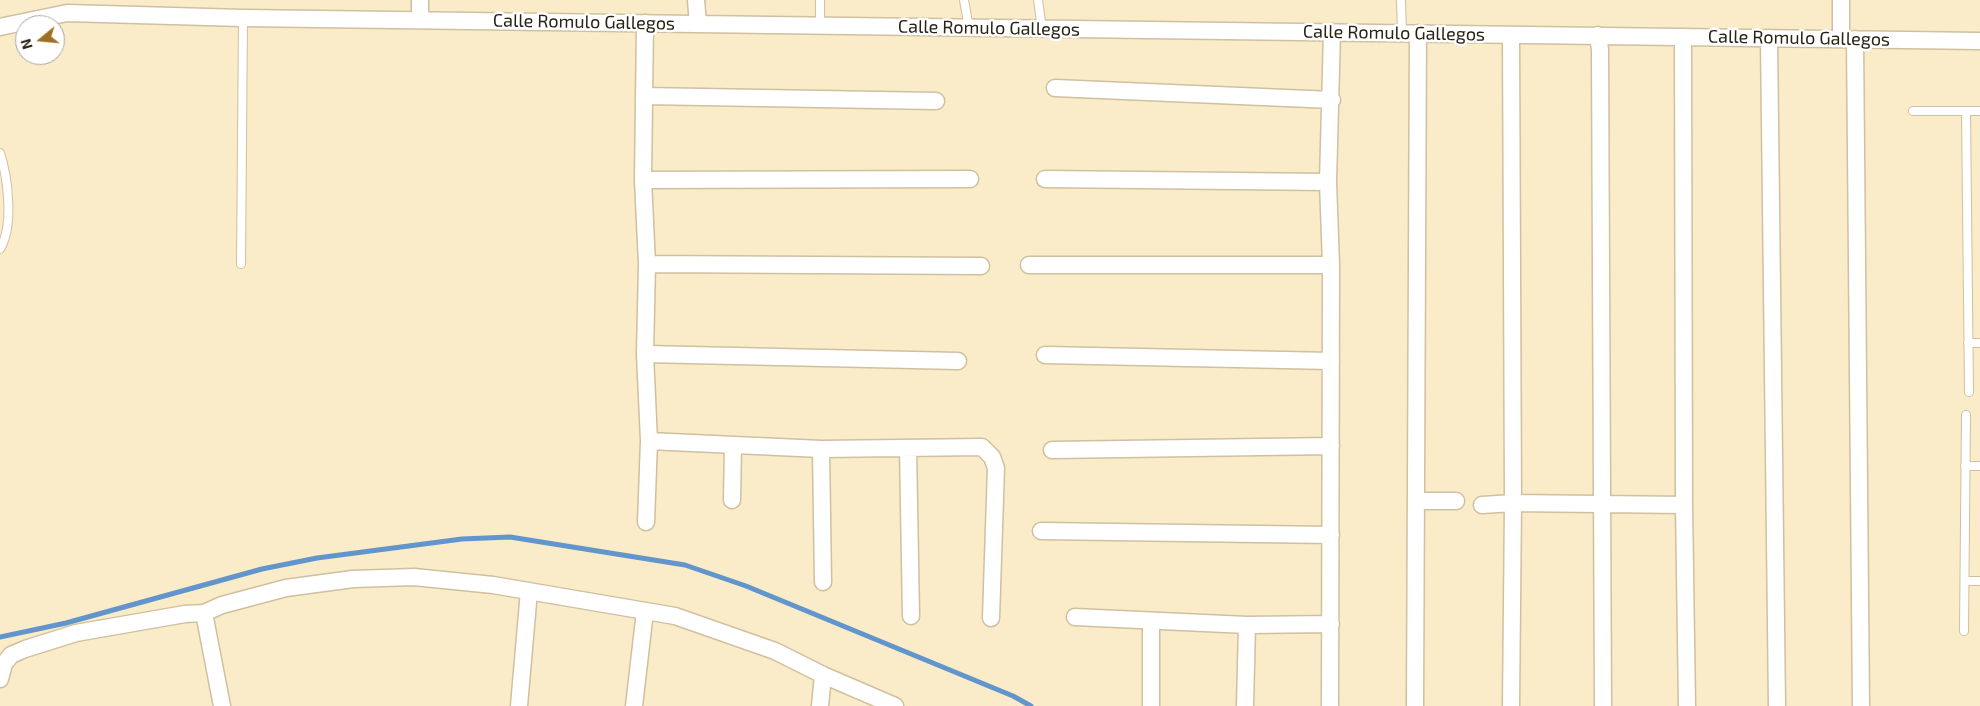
<!DOCTYPE html>
<html>
<head>
<meta charset="utf-8">
<style>
	body { margin:0 }
	#map { position:relative; width:1980px; height:706px; overflow:hidden; background:#faebc9; font-family:"Exo 2",sans-serif }
	canvas { display:block }
	.north { position:absolute; left:15px; top:15px; width:50px; height:50px; box-sizing:border-box; background:#fff; border:1px solid #a9a7a2; border-radius:50%; rotate:253deg; font-size:14px; font-weight:700; line-height:20px; text-align:center; color:#292316 }
	.north::after { content:''; display:block; margin:auto; width:18px; height:22px; background:#9e7022; clip-path:polygon(50% 0,100% 100%,50% 72%,0 100%) }
</style>
</head>
<body>
<div id="map">
<canvas width="1980" height="706"></canvas>
<div class="north">N</div>
</div>
<script>
const context = document.querySelector('canvas').getContext('2d');
context.lineJoin = 'round';
function strokePath(path, color, width, dash) { context.strokeStyle = color; context.lineWidth = width; context.lineCap = dash ? 'butt' : 'round'; context.setLineDash(dash || []); context.stroke(path); }
function label(font, color, halo, rows, align = 'center') {
  context.font = font + ' "Exo 2",sans-serif'; context.lineWidth = 5; context.setLineDash([]); context.textBaseline = 'middle'; context.strokeStyle = halo; context.fillStyle = color; for (const [text, x, y, turn = 0] of rows) {
    context.save(); context.translate(x, y); context.rotate((+turn || 0) * Math.PI / 180); context.textAlign = isNaN(turn) ? turn : align; if (halo) context.strokeText(text, 0, 0); context.fillText(text, 0, 0); context.restore();
  }
}
strokePath(new Path2D(`
	M0,637l66,-14 196,-54 55,-11 145,-19 48,-2 175,28 61,21 267,110 18,10`), '#6295cb', 5);
const lane = new Path2D(`
	M964,0l5,28
	M1038,0l4,29
	M1401,0l1,33
	M820,25v-25
	M1913,111h67
	M1966,111l3,281
	M0,153c8,25 14,73 0,96
	M241,264l2,-246
	M1968,343h12
	M1965,466h15
	M1965,581h15
	M1964,631l2,-216`);
const street = new Path2D(`
	M696,0l2,24
	M420,20v-20
	M645,23l-2,157 4,84 -2,90 4,87 172,8 161,-2 10,10 4,11 -5,150
	M0,27l67,-14 176,5 1737,23
	M1598,35l2,15 3,656
	M1683,37l1,468 3,201
	M1769,38l8,668
	M1841,39v-39
	M1855,39l6,667
	M1055,88l277,12
	M644,96l292,5
	M1045,179l283,3
	M643,180l327,-1
	M647,264l334,2
	M1029,265h302
	M645,354l313,7
	M1045,355l286,6
	M908,448l3,168
	M821,449l2,133
	M1052,450l279,-4
	M732,500l1,-54
	M1417,501h39
	M1482,505l31,-2 171,2
	M646,522l3,-81
	M1041,531l290,4
	M1075,617l172,8 84,-1
	M1151,621v85
	M0,679l4,-15 7,-9 14,-6 51,-16 109,-19 19,-1
	M222,706l-18,-93 18,-8 64,-17 67,-9 61,-2 79,8 182,31 100,35 48,24 72,31
	M519,706l10,-115
	M634,706l11,-95
	M820,706l3,-31
	M1245,706l2,-81
	M1330,706l1,-441 -3,-83 4,-150
	M1415,706l3,-673
	M1511,706l2,-203 -2,-468`);
strokePath(lane, '#cfc09f', 10);
strokePath(street, '#cfc09f', 19);
strokePath(lane, '#fff', 8);
strokePath(street, '#fff', 16);
label('18px', '#292316', '#fff', [
	["Calle Romulo Gallegos",584,22,1],
	["Calle Romulo Gallegos",989,28,1],
	["Calle Romulo Gallegos",1394,33,1],
	["Calle Romulo Gallegos",1799,38,1]
]);
</script>
</body>
</html>
